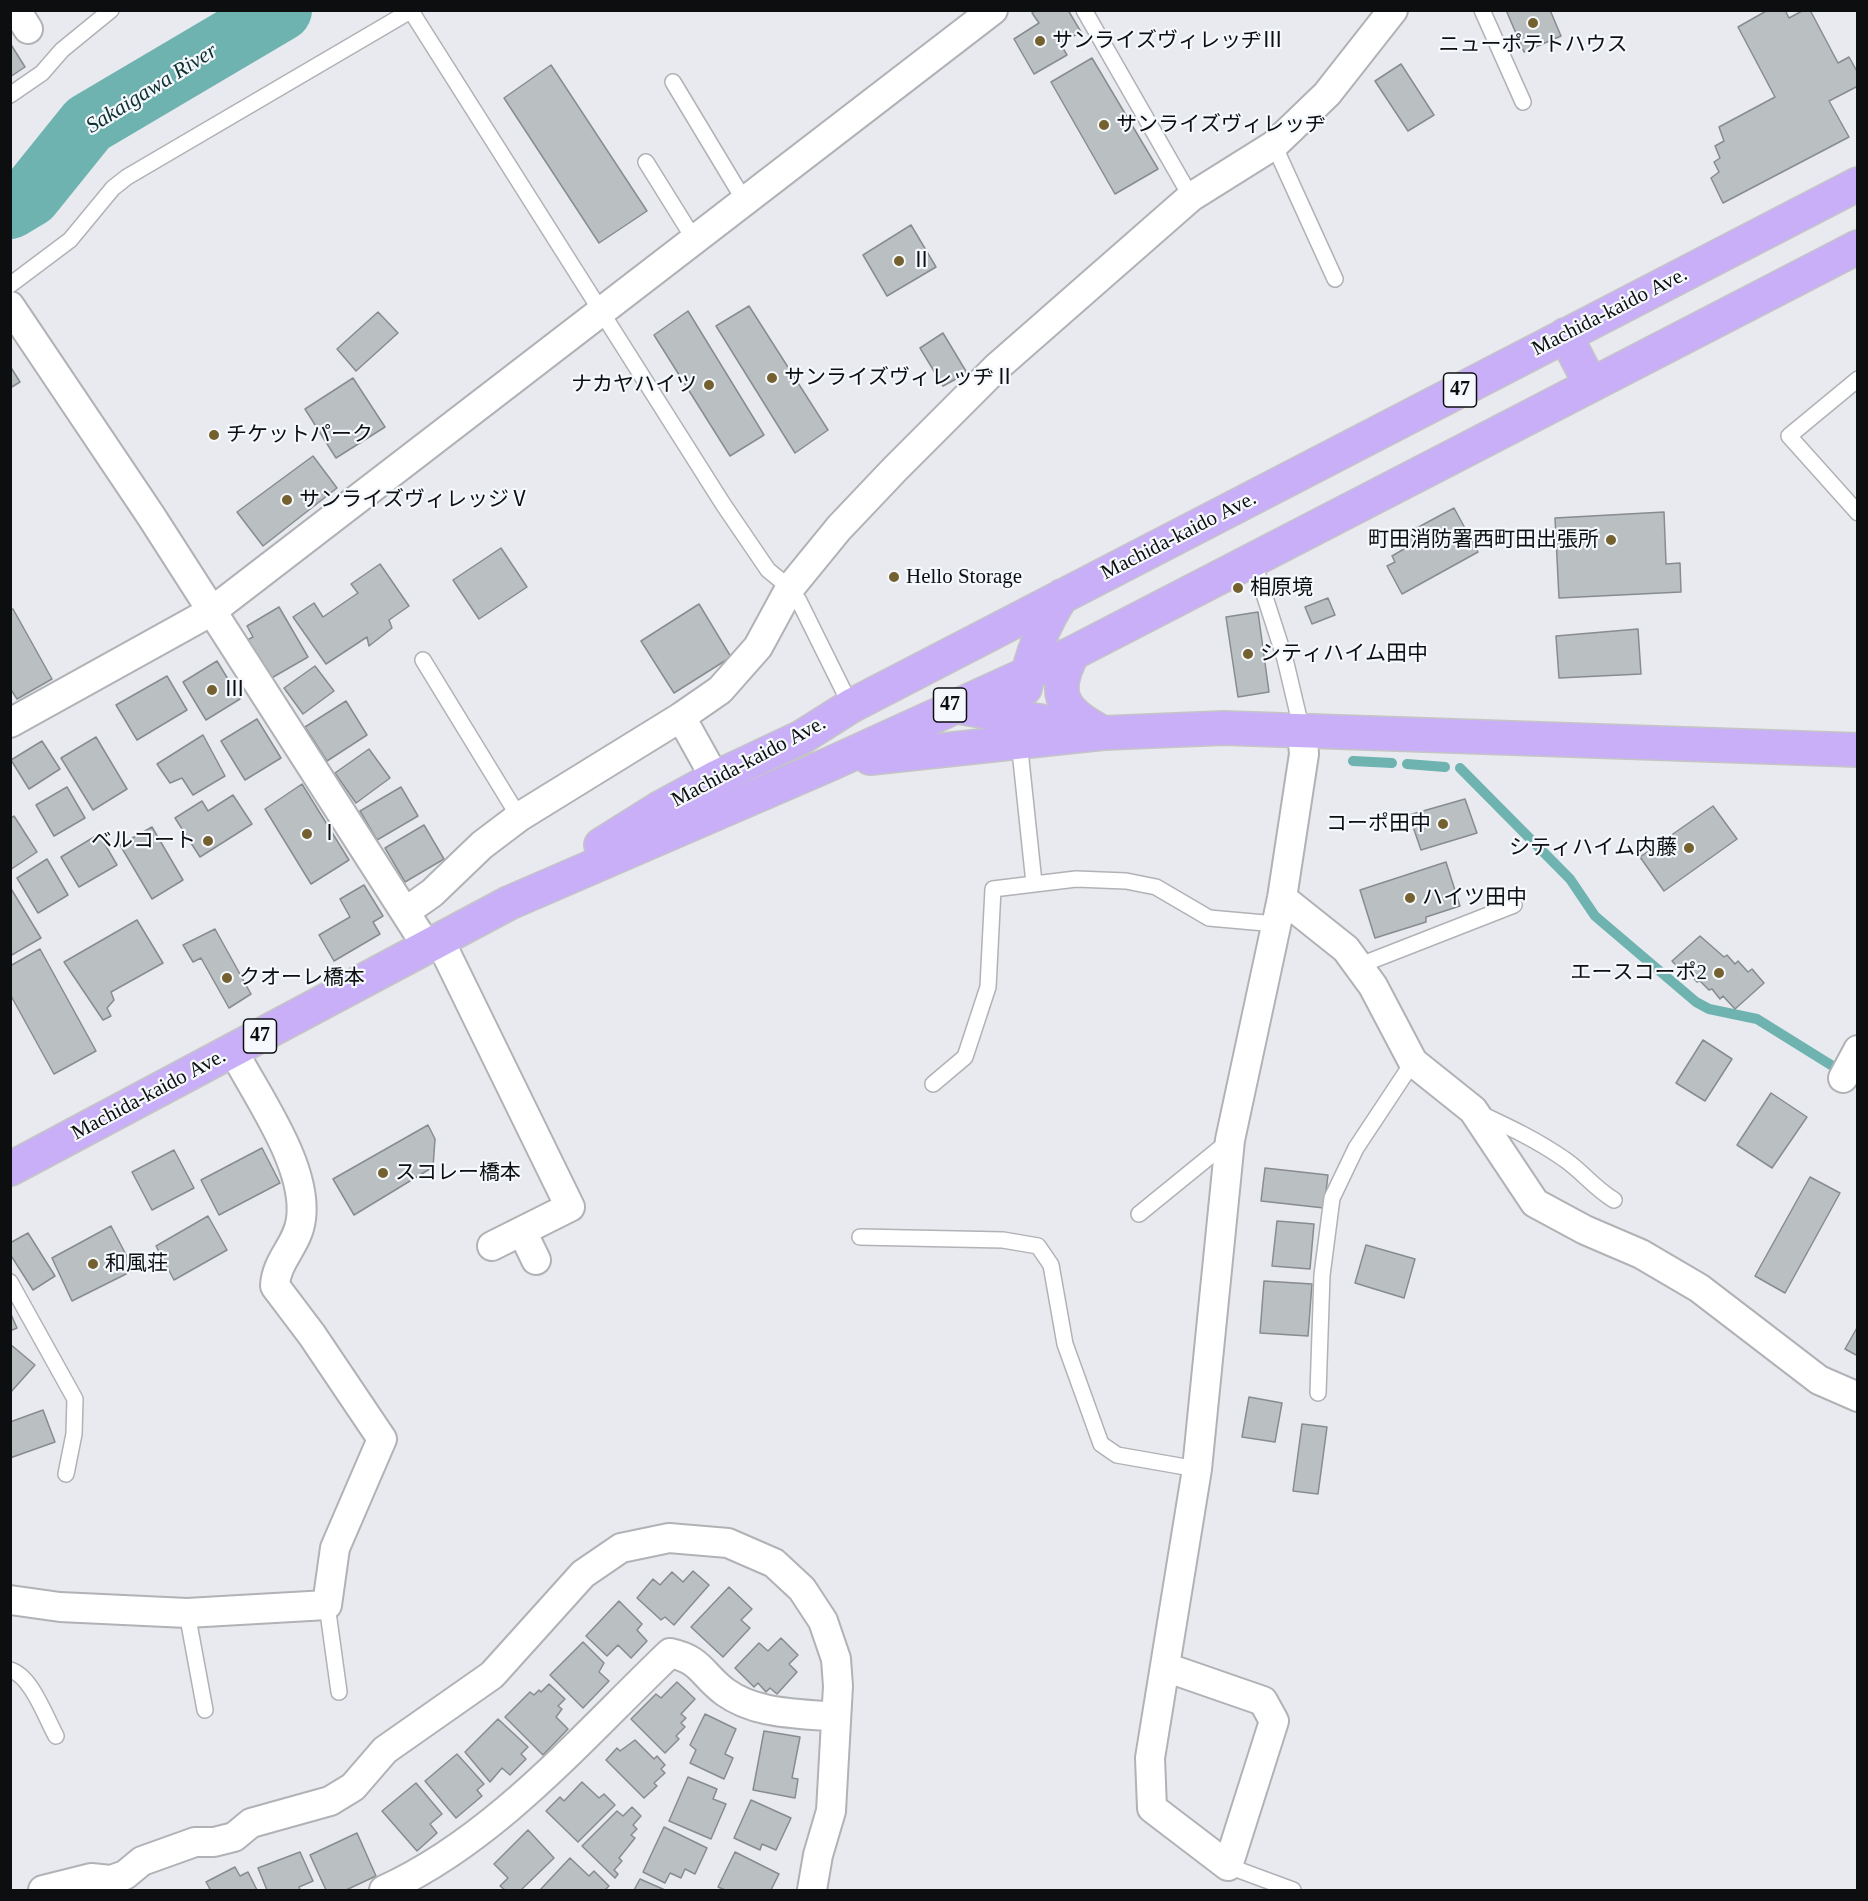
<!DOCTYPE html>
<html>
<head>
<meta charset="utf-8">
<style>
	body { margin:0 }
	#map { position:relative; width:1868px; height:1901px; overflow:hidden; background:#e8eaef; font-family:"Times New Roman",serif }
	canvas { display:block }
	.frame { position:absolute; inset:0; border:12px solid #0d0e0f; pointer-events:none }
</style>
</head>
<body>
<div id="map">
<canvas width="1868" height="1901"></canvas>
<div class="frame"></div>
</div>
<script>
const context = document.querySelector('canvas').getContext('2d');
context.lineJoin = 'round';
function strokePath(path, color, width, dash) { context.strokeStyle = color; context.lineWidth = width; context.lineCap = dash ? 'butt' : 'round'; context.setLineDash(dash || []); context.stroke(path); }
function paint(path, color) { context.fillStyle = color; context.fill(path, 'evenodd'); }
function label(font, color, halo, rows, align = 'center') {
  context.font = font + ' "Times New Roman","Noto Sans JP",serif'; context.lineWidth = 4.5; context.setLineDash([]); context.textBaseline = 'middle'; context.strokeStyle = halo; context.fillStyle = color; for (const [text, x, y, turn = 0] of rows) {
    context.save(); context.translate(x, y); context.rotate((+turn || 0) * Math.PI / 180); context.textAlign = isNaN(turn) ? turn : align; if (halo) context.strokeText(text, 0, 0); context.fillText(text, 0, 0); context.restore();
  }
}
strokePath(new Path2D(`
	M1353,761l39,2
	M1407,764l38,3
	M1460,768l110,111 25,37 101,86 13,7 48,10 74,46`), '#6eb3b0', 10);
strokePath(new Path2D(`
	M10,208l20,-12 58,-72 193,-114`), '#6eb3b0', 62);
const building = new Path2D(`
	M1036,10h32l13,22 -21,11 7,12 -33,19 -20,-35 25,-16 -7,-10z
	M1506,10h44l11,26 -37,16z
	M1768,10h17l4,8 15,-8h6l28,53 11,-6 9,16v13l-29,15 20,36 -126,66 -12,-25 8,-6 -5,-10 6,-4 -5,-12 9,-5 -5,-14 56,-30 -37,-70z
	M10,43l15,24 -15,10z
	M1092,58l66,111 -43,25 -64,-112z
	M1401,64l33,51 -26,16 -33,-50z
	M551,65l96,146 -48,32 -95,-145z
	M911,225l25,42 -49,29 -24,-41z
	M749,306l79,124 -33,23 -79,-127z
	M688,311l76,124 -34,21 -76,-121z
	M378,312l20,21 -42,38 -19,-22z
	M943,333l24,40 -24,13 -23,-38z
	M10,366l10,16 -10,6z
	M353,378l32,49 -49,31 -31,-49z
	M313,456l24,32 -74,58 -26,-34z
	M1454,508l24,44 -76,42 -15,-28 8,-4 -3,-6 12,-7 -6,-11z
	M1664,512l2,52 14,-1 1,29 -122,6 -4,-80z
	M501,548l26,39 -48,32 -26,-39z
	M380,564l29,42 -20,14 3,8 -23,18 -2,-9 -41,27 -33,-47 21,-14 9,14 35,-24 -7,-9z
	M1328,598l7,17 -23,9 -7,-17z
	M699,604l32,53 -57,36 -33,-52z
	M279,607l29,50 -40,23 -23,-39 8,-4 -6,-11z
	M13,609l39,70 -35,20 -7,-11v-78z
	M1258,612l11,80 -31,5 -12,-80z
	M1638,629l3,45 -82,4 -3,-42z
	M217,661l23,38 -34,21 -23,-38z
	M315,666l19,25 -31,23 -19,-26z
	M167,676l20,34 -50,30 -21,-35z
	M346,701l21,34 -40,26 -22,-34z
	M257,719l24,39 -36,22 -24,-39z
	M203,735l22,41 -32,19 -11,-17 -12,5 -13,-19z
	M96,737l31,52 -34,21 -32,-52z
	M42,741l18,28 -31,20 -18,-29z
	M369,749l21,29 -34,25 -21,-30z
	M302,784l47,76 -38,24 -46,-75z
	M67,787l18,31 -31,18 -18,-31z
	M401,787l17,29 -41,24 -17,-29z
	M233,795l19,29 -52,33 -25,-39 27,-17 6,10z
	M1465,799l12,34 -56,17 -12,-35z
	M1713,806l24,33 -73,52 -24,-34z
	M14,816l23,36 -27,18v-51z
	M424,825l20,34 -39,23 -20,-34z
	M152,827l31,53 -31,19 -32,-54z
	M99,834l18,31 -38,22 -18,-30z
	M47,859l21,36 -30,18 -21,-35z
	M1446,862l14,44 -34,11v5l-51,16 -15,-48z
	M364,885l19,31 -10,6 7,12 -46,27 -15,-26 31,-18 -10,-18z
	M10,887l31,51 -31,18z
	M137,920l26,43 -52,29 3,8 -7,8 4,8 -8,4 -39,-58z
	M215,929l36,65 -22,14 -28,-50 -8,4 -10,-17z
	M1700,936l24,21 3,-2 8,9 3,-3 10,11 4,-3 12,14 -29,26 -12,-13 -3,3 -8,-10 -3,1 -9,-9 -3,1 -8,-9 -3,3 -14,-15z
	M40,949l56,102 -42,23 -44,-80v-28z
	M1703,1040l29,19 -27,42 -29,-18z
	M1771,1093l36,24 -35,51 -35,-23z
	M428,1125l7,14 -2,28 -79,48 -21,-36z
	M262,1148l18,35 -61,32 -18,-35z
	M174,1150l20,38 -42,22 -20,-38z
	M1265,1168l63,7 -4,33 -63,-7z
	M1810,1177l30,16 -55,100 -30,-17z
	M208,1216l19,34 -53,30 -18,-34z
	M1277,1221l37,3 -4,45 -38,-3z
	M111,1226l23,44 -62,31 -20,-43z
	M28,1233l27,43 -22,14 -23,-36v-11z
	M1366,1245l49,14 -11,39 -49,-15z
	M1264,1281l48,3 -4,52 -48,-3z
	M10,1312l7,16 -7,3z
	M1858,1326v30l-13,-7z
	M10,1344l25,21 -25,28z
	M1249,1397l33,6 -7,39 -33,-5z
	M43,1410l12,32 -45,16v-36z
	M1302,1424l25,3 -9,67 -25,-3z
	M693,1571l16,14 -35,40 -9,-8 -4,3 -24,-22 16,-19 7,6 12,-13 11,10z
	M729,1587l23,22 -11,11 9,8 -27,29 -32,-30z
	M619,1601l23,23 -5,6 10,11 -16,17 -13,-13 -11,11 -21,-20z
	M781,1638l17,17 -9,9 8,8 -20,22 -7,-6 -4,4 -8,-9 -4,4 -19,-19 24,-25 9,8z
	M583,1642l21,21 -5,9 10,9 -26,27 -33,-33z
	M677,1682l18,17 -14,15 5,4 -5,5 4,4 -9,9 3,3 -14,14 -34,-34 25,-25 5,4z
	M549,1684l16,15 -7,7 4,3 -6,8 12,12 -25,26 -38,-38 25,-25 4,3 5,-5 2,2z
	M705,1714l31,15 -11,25 8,4 -9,21 -34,-16 6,-13 -6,-5z
	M498,1719l30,28 -7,7 5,5 -16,16 -8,-7 -12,14 -25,-30z
	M764,1731l36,6 -8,41 6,1 -3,19 -42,-8z
	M635,1740l19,19 3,-3 8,9 -4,4 4,4 -11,10 3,3 -13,12 -38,-38 11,-12 3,3z
	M457,1754l27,30 -7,6 5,6 -26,22 -31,-37z
	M688,1777l29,12 -4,10 13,5 -15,35 -42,-18z
	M582,1782l17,16 5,-4 11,11 -37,37 -32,-31 14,-14 4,4z
	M416,1783l26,31 -12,10 7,9 -20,18 -35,-40z
	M751,1800l40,18 -15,32 -14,-6 -2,6 -26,-12z
	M632,1807l9,9 -8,9 4,4 -6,6 4,3 -16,20 3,3 -8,9 4,4 -3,4 -33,-32 35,-35 6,5z
	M664,1827l43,21 -12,26 -10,-5 -4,9 -11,-5 -5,10 -22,-11z
	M528,1830l26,28 -33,32h-16l-5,-4 8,-8 -14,-14z
	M357,1833l19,43 -30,14h-20l-16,-35z
	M300,1852l13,29 -14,6 1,3h-33l-9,-22z
	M735,1852l44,22 -8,16h-46l-7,-3z
	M570,1858l19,18 5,-5 15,15 -4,4h-65z
	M235,1867l5,9 8,-4 9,18h-50l3,-1 -4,-7z
	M640,1879l25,11h-31z`);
paint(building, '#babfc1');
strokePath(building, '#878c8e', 1.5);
const service = new Path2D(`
	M1084,10l107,187
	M1482,10l41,92
	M411,11l312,493 45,66 22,18 9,13 52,105
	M673,82l71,118
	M10,95l32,-22 20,-23 49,-40
	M1274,145l61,134
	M646,162l48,77
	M10,285l60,-45 43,-52 14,-11 285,-167
	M1858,379l-69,57 69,77
	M1253,560l32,99 17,72
	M423,660l96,157
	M1019,741l15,142
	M1358,966l156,-61
	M933,1084l32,-27 23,-70 5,-98 83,-10 50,2 30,6 53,31 67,6
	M1479,1113c30,14 58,27 85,46 18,12 30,29 50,41
	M1139,1214l91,-74
	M860,1237l143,3 35,6 13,19 14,79 36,100 16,11 80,14
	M10,1282l65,117 -1,35 -8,40
	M1318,1393l4,-118 10,-77 24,-50 57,-86
	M327,1605l12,87
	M187,1613l18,97
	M10,1670c21,5 36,48 46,66
	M1228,1866l65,24`);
const minor = new Path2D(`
	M16,10l12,19
	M10,306l141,210 275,429
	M681,717l34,61
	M10,723l202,-112 781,-601
	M1282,898l64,51 27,37 40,76 60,48 62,93 50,27 56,24 58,34 120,92 39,17
	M405,912l27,-19 50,-48 37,-28 162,-100 39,-27 38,-43 32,-59 49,-60 56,-59 102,-102 194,-170 83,-52 53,-51 66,-84
	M439,939l131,268 -78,39
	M1843,1078l15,-28
	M522,1231l14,29
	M10,1600l50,7 127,6 140,-8 8,-57 47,-109 -70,-104 -37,-49c1,-26 23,-41 26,-67 7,-53 -44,-122 -68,-169
	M1165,1667l98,34 11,20 -46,145 -76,-58 -2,-50 47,-289 33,-329 52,-242 22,-144 -2,-23
	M43,1890l48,-12 20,2 14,-5 17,-14 53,-19h19l20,-5 17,-14 79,-22 23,-14 32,-37 107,-75 91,-101 38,-26 48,-10 59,5 46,20 28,26 21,32 13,38 2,27 -7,125 -13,44 -6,35
	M384,1890c112,-51 198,-153 286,-237 32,7 31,21 55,39 32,23 73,21 111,25`);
const primary = new Path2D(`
	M1565,335l26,50
	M1073,653c-20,37 -14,56 23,76
	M1025,688c6,-33 18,-63 37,-92
	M953,706l115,20
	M870,758l233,-25 121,-5 634,22
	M601,845l59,-37 55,-30 87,-41 49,-31 1007,-522
	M10,1169l499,-266 321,-139 243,-111 785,-406`);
strokePath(service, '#b0b2b6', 18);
strokePath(minor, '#b0b2b6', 32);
strokePath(primary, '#c5c5c5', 36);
strokePath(service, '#fff', 15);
strokePath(minor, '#fff', 28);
strokePath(primary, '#c8aff8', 33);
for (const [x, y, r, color] of [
	[1533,23,6,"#74612f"],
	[1040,41,6,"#74612f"],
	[1104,125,6,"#74612f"],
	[899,261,6,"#74612f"],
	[772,378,6,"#74612f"],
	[709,385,6,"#74612f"],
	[214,435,6,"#74612f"],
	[287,500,6,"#74612f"],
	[1611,540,6,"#74612f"],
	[894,577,6,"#74612f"],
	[1238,588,6,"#74612f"],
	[1248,654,6,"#74612f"],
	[212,690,6,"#74612f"],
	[1443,824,6,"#74612f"],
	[307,834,6,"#74612f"],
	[208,841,6,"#74612f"],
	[1689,848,6,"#74612f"],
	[1410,898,6,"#74612f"],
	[1719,973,6,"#74612f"],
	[227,978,6,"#74612f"],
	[383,1173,6,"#74612f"],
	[93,1264,6,"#74612f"]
]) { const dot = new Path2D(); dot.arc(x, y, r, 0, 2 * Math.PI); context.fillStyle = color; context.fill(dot); strokePath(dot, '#f5f8fc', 2); }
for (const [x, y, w] of [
	[1460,390,33],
	[950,705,33],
	[260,1036,33]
]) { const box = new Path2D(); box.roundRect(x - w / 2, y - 17, w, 34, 4.5); context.fillStyle = '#f5f8fc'; context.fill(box); strokePath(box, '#0d0e0f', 1.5); }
label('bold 20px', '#0d0e0f', null, [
	["47",1460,390],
	["47",950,705],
	["47",260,1036]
]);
label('21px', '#0d0e0f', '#f5f8fc', [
	["サンライズヴィレッヂⅢ",1052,41],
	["ニューポテトハウス",1533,45,"center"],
	["サンライズヴィレッヂ",1116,125],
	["Ⅱ",911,261],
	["サンライズヴィレッヂⅡ",784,378],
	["ナカヤハイツ",697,385,"right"],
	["チケットパーク",226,435],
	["サンライズヴィレッジⅤ",299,500],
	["町田消防署西町田出張所",1599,540,"right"],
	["Hello Storage",906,577],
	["相原境",1250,588],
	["シティハイム田中",1260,654],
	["Ⅲ",224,690],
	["コーポ田中",1431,824,"right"],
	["Ⅰ",319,834],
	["ベルコート",196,841,"right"],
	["シティハイム内藤",1677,848,"right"],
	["ハイツ田中",1422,898],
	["エースコーポ2",1707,973,"right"],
	["クオーレ橋本",239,978],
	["スコレー橋本",395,1173],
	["和風荘",105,1264]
], 'left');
label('21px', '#0d0e0f', '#f5f8fc', [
	["Machida-kaido Ave.",1610,312,-27],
	["Machida-kaido Ave.",1179,536,-27],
	["Machida-kaido Ave.",749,762,-28],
	["Machida-kaido Ave.",149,1095,-28]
]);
label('italic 22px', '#0d3130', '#f5f8fc', [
	["Sakaigawa River",152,89,-32]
]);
</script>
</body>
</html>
